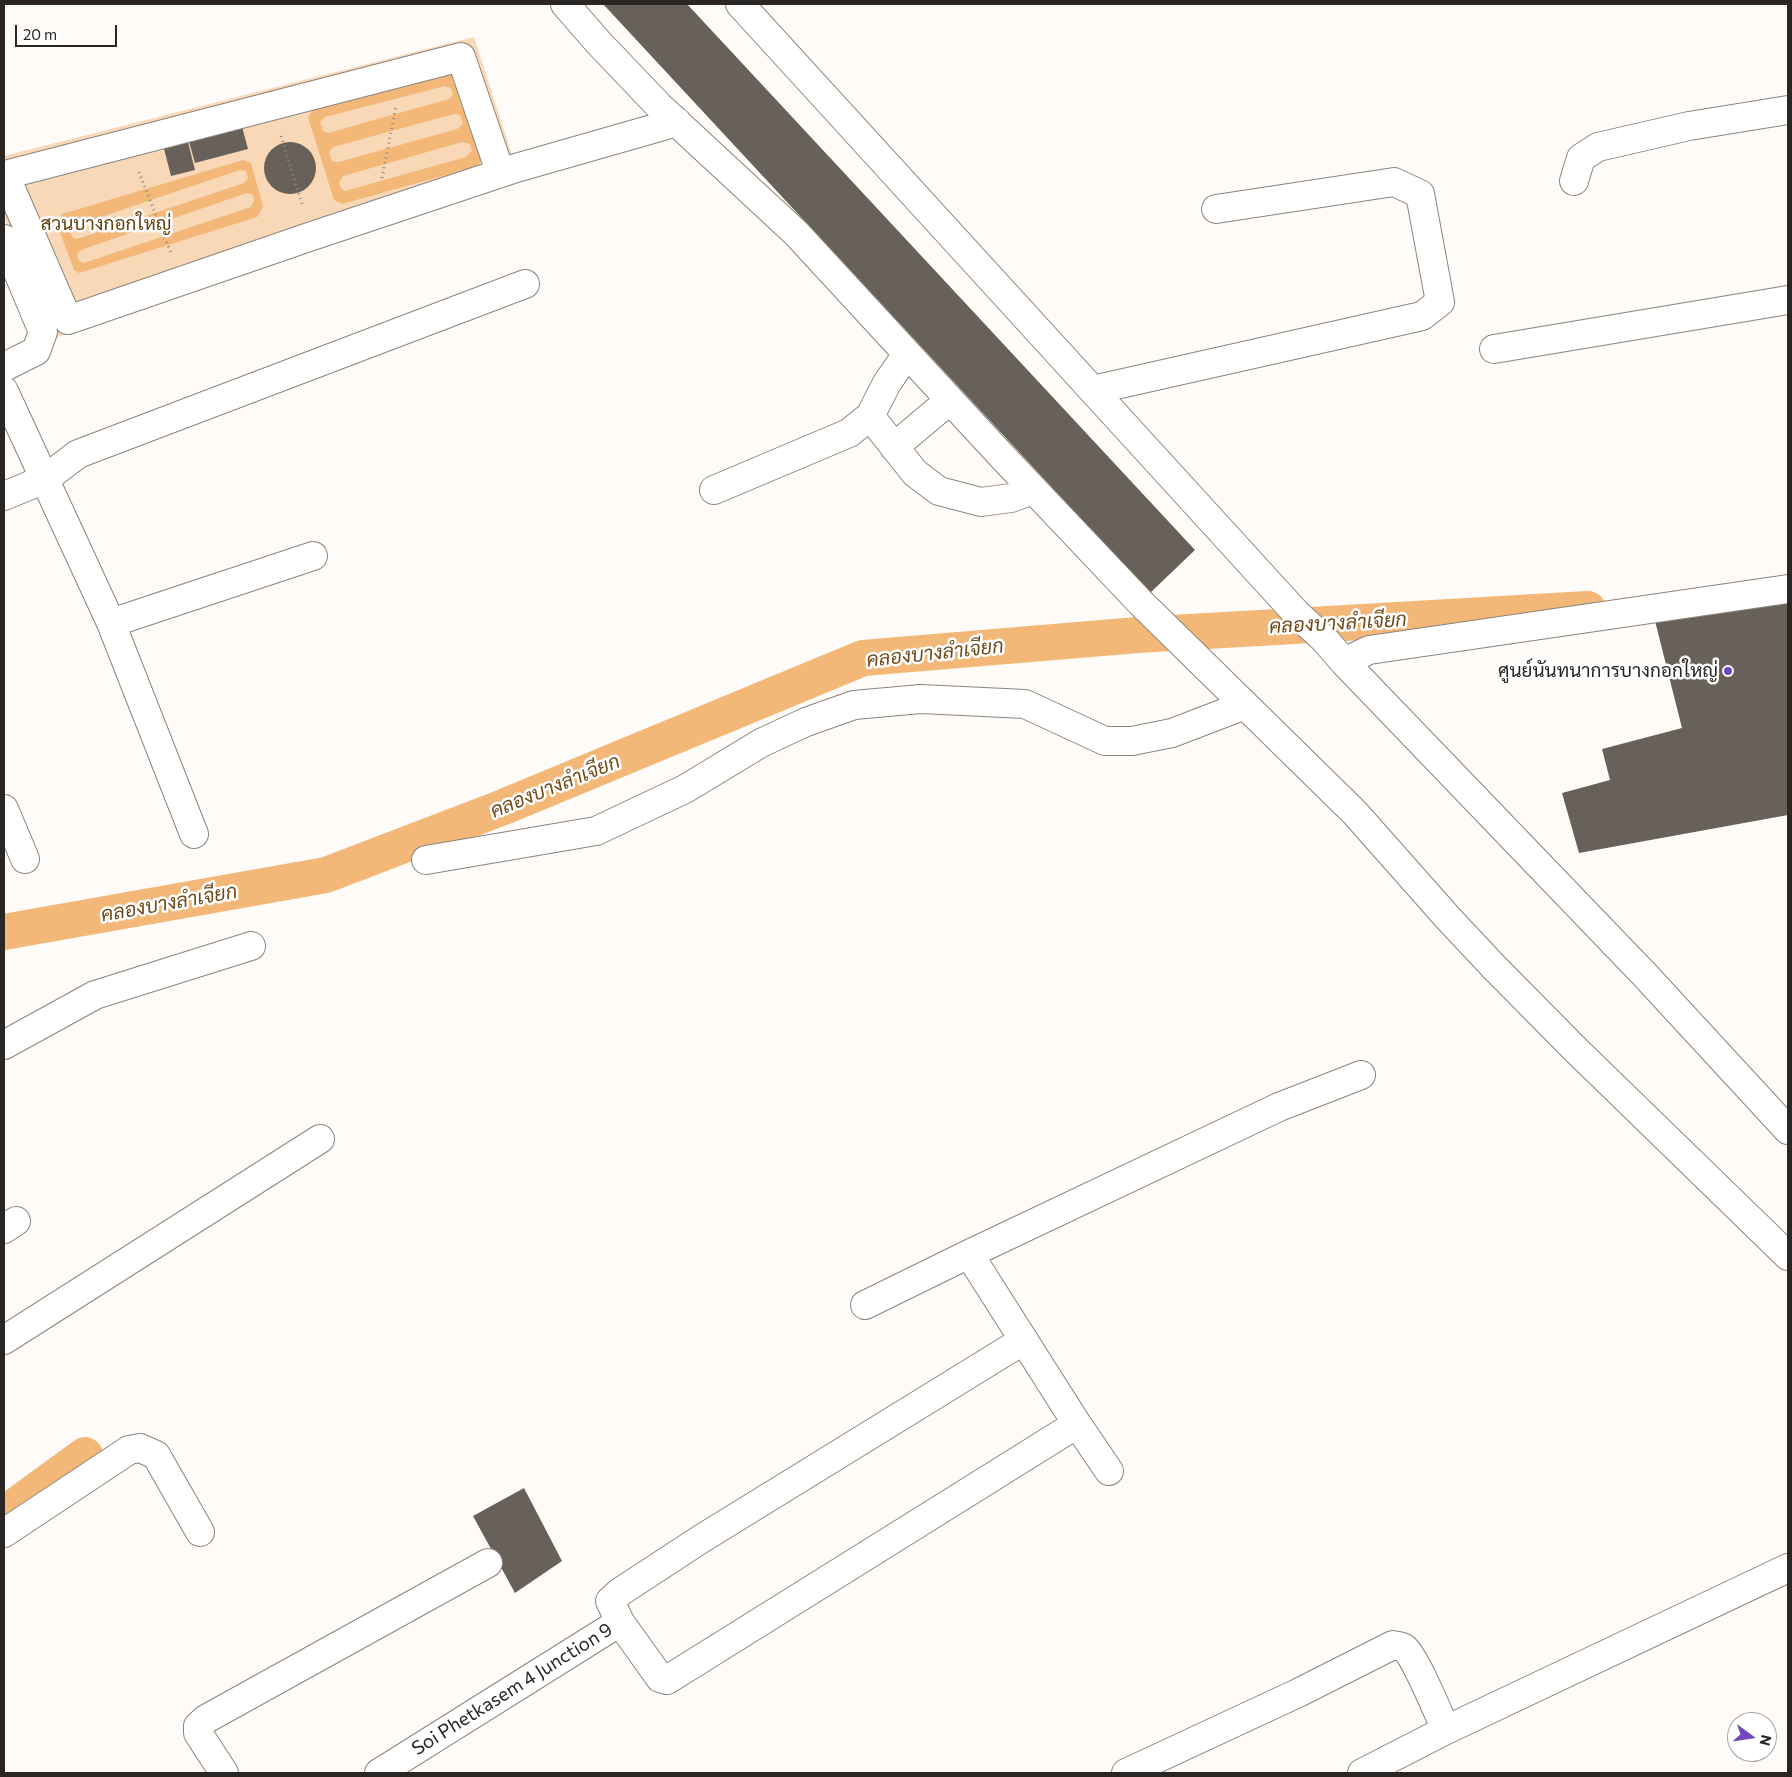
<!DOCTYPE html>
<html>
<head>
<meta charset="utf-8">
<style>
	body { margin:0 }
	#map { position:relative; width:1792px; height:1777px; overflow:hidden; background:#fefbf8; font-family:Commissioner,sans-serif }
	canvas { display:block }
	.frame { position:absolute; inset:0; border:5px solid #292623; pointer-events:none }
	.north { position:absolute; left:1727px; top:1712px; width:50px; height:50px; box-sizing:border-box; background:#fff; border:1px solid #a9a8a7; border-radius:50%; rotate:104deg; font-size:14px; font-weight:700; line-height:20px; text-align:center; color:#292623 }
	.north::after { content:''; display:block; margin:auto; width:18px; height:22px; background:#7146be; clip-path:polygon(50% 0,100% 100%,50% 72%,0 100%) }
	.scale { position:absolute; left:15px; top:25px; width:102px; height:22px; box-sizing:border-box; border:2px solid #292623; border-top:0; padding-left:6px; font-size:15px; line-height:18px; white-space:nowrap; color:#292623; -webkit-text-stroke:4px #fff; paint-order:stroke }
</style>
</head>
<body>
<div id="map">
<canvas width="1792" height="1777"></canvas>
<div class="frame"></div>
<div class="north">N</div>
<div class="scale">20 m</div>
</div>
<script>
const context = document.querySelector('canvas').getContext('2d');
context.lineJoin = 'round';
function paint(path, color) { context.fillStyle = color; context.fill(path, 'evenodd'); }
function strokePath(path, color, width, dash) { context.strokeStyle = color; context.lineWidth = width; context.lineCap = dash ? 'butt' : 'round'; context.setLineDash(dash || []); context.stroke(path); }
function label(font, color, halo, rows, align = 'center') {
  context.font = font + ' Commissioner,Sarabun,sans-serif'; context.lineWidth = 5; context.setLineDash([]); context.textBaseline = 'middle'; context.strokeStyle = halo; context.fillStyle = color; for (const [text, x, y, turn = 0] of rows) {
    context.save(); context.translate(x, y); context.rotate((+turn || 0) * Math.PI / 180); context.textAlign = isNaN(turn) ? turn : align; if (halo) context.strokeText(text, 0, 0); context.fillText(text, 0, 0); context.restore();
  }
}
paint(new Path2D(`
	M474,37l46,143 -465,158 -51,-120v-62z`), '#f8d8b7');
paint(new Path2D(`
	M448,74l8,3 27,79 -5,10 -136,38 -8,-4 -26,-83 5,-7zM445,86l6,2 2,6 -4,5 -121,34 -5,-2 -3,-9 5,-5zM454,114l6,1 3,9 -6,5 -118,33 -7,-1 -3,-9 4,-5zM462,142l8,2 2,7 -6,6 -121,34 -4,-3 -2,-6 4,-6z
	M243,160l8,3 12,43 -6,11 -178,56 -5,-3 -17,-46 5,-10zM240,170l6,1 2,7 -4,5 -167,56 -5,-2 -2,-7 4,-4zM247,193l6,2 1,6 -3,6 -167,56 -5,-2 -2,-7 4,-4z`), '#f3b877');
strokePath(new Path2D(`
	M4,932l322,-57 175,-67 362,-150 275,-23 450,-26
	M4,1514l81,-59`), '#f3b877', 36);
paint(new Path2D(`
	M603,4h84l508,546 -45,43z
	M241,123l7,26 -53,14 -7,-25z
	M185,130l10,40 -24,6 -10,-39z
	M264 168a26 26 0 1 1 52 0a26 26 0 1 1-52 0Z
	M1788,594v221l-209,38 -17,-60 48,-13 -8,-31 80,-21 -29,-115z
	M524,1488l38,73 -47,32 -42,-77z`), '#68615a');
const minor = new Path2D(`
	M565,4l33,38 61,64 137,127 202,219 143,151 214,210 93,105 45,48 82,83 213,207
	M740,4l557,610 28,26 19,22 25,-12 419,-61
	M496,160l-35,-103 -456,118 63,145 244,-84 204,-68 161,-46
	M1574,181l7,-23 17,-11 91,-21 99,-16
	M4,239l39,93 -7,19 -32,16
	M1494,349l294,-49
	M1093,390l329,-74 18,-14 -20,-108 -26,-12 -178,27
	M4,391l107,232 83,211
	M870,416l45,57 24,18 42,11 30,-4 22,-8
	M894,447l56,-47
	M714,490l135,-57 21,-17 17,-33 20,-29
	M4,496l41,-17 33,-25 447,-170
	M111,623l202,-67
	M1344,662l300,312 144,156
	M4,809l21,50
	M426,860l170,-29 89,-42 76,-46 45,-21 48,-17 67,-6 104,5 80,37h27l40,-8 73,-28
	M4,1045l91,-50 156,-49
	M4,1229l12,-8
	M969,1254l108,170 32,47
	M865,1305l104,-51 310,-147 82,-32
	M4,1340l316,-201
	M1024,1340l-323,199 -81,53 -10,9 10,21 40,56 7,2 410,-256
	M4,1533l125,-83 11,-2 16,7 44,77
	M224,1773l-26,-40v-7l8,-7 282,-156
	M379,1773l241,-151
	M1126,1773l172,-80 95,-48c3,1 8,1 11,3 11,8 35,67 42,82
	M1362,1773l84,-43 342,-162`);
strokePath(minor, '#8b847c', 30);
strokePath(new Path2D(`
	M281,136l22,71
	M139,172l32,81
	M382,178l14,-72`), '#8c8986', 3, [1, 4]);
strokePath(minor, '#fff', 28);
for (const [x, y, r, color] of [
	[1728,671,5,"#7146be"]
]) { const dot = new Path2D(); dot.arc(x, y, r, 0, 2 * Math.PI); context.fillStyle = color; context.fill(dot); strokePath(dot, '#fff', 2); }
label('19px', '#66400c', '#fff', [
	["สวนบางกอกใหญ่",106,224]
]);
label('19px', '#292623', '#fff', [
	["ศูนย์นันทนาการบางกอกใหญ่",1718,671]
], 'right');
label('19px', '#292623', '#fff', [
	["Soi Phetkasem 4 Junction 9",512,1689,-32]
]);
label('italic 20px', '#724b1a', '#fff', [
	["คลองบางลำเจียก",1338,623,-3],
	["คลองบางลำเจียก",935,653,-6],
	["คลองบางลำเจียก",555,786,-22],
	["คลองบางลำเจียก",169,903,-10]
]);
</script>
</body>
</html>
